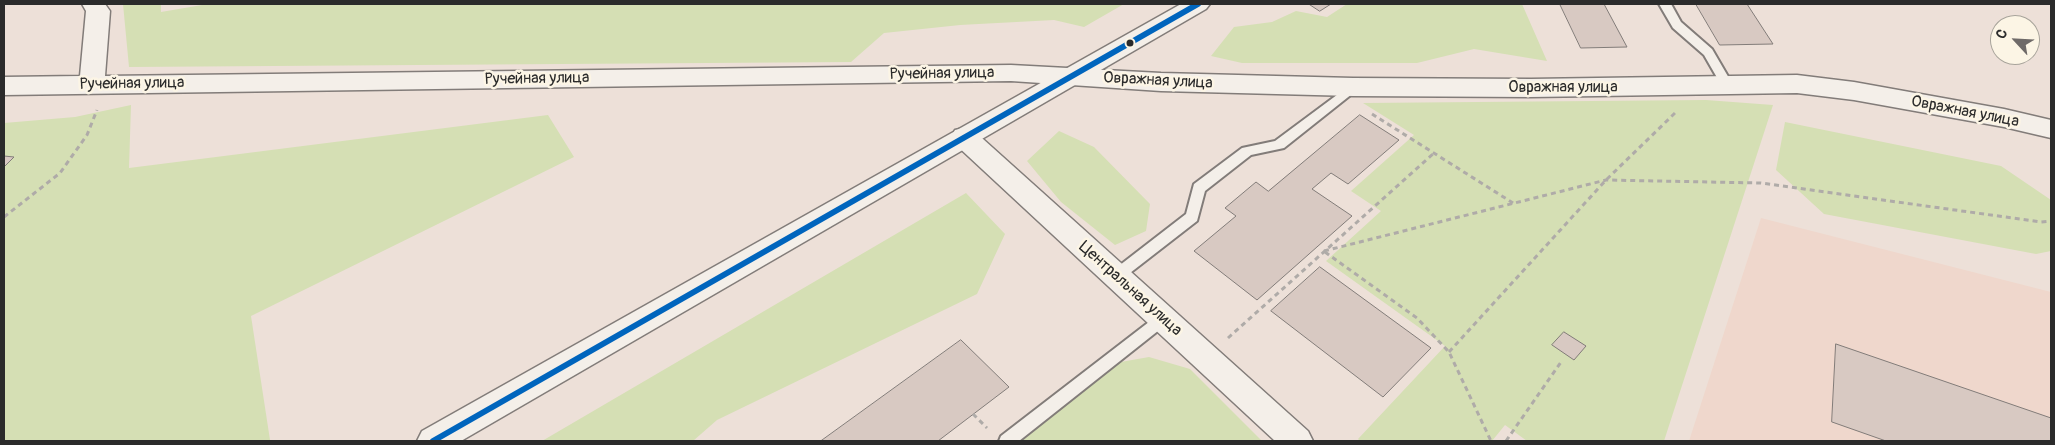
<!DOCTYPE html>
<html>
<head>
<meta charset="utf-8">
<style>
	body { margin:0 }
	#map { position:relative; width:2055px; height:445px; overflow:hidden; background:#ede0d8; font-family:Pangolin,sans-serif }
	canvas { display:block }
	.frame { position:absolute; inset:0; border:5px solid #2b2b2b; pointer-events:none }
	.north { position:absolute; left:1990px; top:15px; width:50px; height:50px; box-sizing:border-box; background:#fcf5e5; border:1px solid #a8a49b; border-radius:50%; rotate:295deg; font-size:14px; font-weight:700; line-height:20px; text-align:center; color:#2b2b2b }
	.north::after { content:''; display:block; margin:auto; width:18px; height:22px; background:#6f6a68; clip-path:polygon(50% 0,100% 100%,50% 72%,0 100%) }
</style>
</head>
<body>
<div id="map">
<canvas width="2055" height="445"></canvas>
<div class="frame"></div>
<div class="north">С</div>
</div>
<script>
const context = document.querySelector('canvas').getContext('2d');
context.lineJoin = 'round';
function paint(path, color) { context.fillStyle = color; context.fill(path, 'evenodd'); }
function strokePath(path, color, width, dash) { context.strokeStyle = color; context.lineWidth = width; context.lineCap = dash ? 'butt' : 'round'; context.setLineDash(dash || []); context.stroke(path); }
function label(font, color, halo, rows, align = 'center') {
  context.font = font + ' Pangolin,sans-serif'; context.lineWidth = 5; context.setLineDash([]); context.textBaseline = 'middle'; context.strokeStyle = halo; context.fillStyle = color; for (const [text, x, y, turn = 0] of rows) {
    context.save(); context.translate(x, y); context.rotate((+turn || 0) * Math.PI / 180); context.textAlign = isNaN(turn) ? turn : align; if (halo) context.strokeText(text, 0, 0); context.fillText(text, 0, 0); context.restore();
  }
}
paint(new Path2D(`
	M1761,218l290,74v149h-362z`), '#efd7cc');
paint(new Path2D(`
	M123,4h38v8l47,-8h916l-40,23 -30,-7 -94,5 -76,8 -33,29 -722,5z
	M1347,4h175l25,57 -73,-12 -57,14h-175l-31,-7 23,-29 38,-5 24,-11 31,6z
	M1706,100l67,5 -109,336h-137l-22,-16 -13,16h-132l-2,-2 87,-93 -119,-85 55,-50 -30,-20 63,-56 -51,-32z
	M131,105l-2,63 419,-53 26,42 -323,159 19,124 -3,1h-263v-318l71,-6z
	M1785,122l216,44 50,34v51l-15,3 -212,-40 -48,-44z
	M1059,131l35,16 56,57 -4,27 -31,14 -54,-43 -34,-41z
	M966,193l39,41 -28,60 -260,126 -24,21h-151z
	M1149,357l41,12 72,72h-244l97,-78z`), '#d5dfb4');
const building = new Path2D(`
	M1309,4h22l-11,7z
	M1560,4h44l23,43 -46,1z
	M1696,4h51l26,40 -53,1z
	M1360,115l39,25 -51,44 -17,-11 -19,16 40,27 -95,84 -63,-49 42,-35 -11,-8 31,-26 12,9z
	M4,156l10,1 -10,10z
	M1320,267l111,81 -48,49 -112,-86z
	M1564,332l22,14 -12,14 -22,-15z
	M961,340l48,47 -71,54h-117z
	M1836,344l215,74v23h-165l-54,-19z`);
paint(building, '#d8c9c2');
strokePath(building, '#827c79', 1);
const service = new Path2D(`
	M1659,4h12l10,18 31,27 21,36 -2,3h-8l-19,-33 -31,-27z
	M1353,83l4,1 2,3 -2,3 -73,58 -33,7 -46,36 -8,30 -76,59h-10l-2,-4 2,-4 75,-58 8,-30 48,-36 33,-7z
	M1163,313l5,2 2,4 -2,4 -149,118h-20l2,-5 157,-121z`);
const minor = new Path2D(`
	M82,4h23l5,7 -5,65 906,-11 150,8 192,5 178,1 266,-4 57,7 150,27 47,11v18l-47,-11 -150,-27 -57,-7 -266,4 -178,-1 -192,-5 -150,-10 -1007,14v-18l76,-1 6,-65z
	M964,128l9,2 335,301 5,10h-38l-320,-297 -4,-7 4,-7z`);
const secondary = new Path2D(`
	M1181,4h29l-4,5 -745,432h-44l5,-10z`);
strokePath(service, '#827c79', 4);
strokePath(minor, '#827c79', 3);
strokePath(secondary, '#827c79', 3);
strokePath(new Path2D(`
	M1372,114l141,89
	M4,217l56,-44 27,-38 10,-25
	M1324,251l282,-71 155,3 280,39 10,-1
	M1325,252l92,66 32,34 42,89
	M1228,338l206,-185
	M1449,352l157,-172 69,-67
	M973,414l14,14
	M1506,441l55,-79`), '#afaba8', 3, [5, 4]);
paint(service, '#f4efe9');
paint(minor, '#f4efe9');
paint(secondary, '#f4efe9');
strokePath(new Path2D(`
	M433,441l765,-437`), '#0065bd', 6);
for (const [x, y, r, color] of [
	[1130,43,4.5,"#2b2b2b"]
]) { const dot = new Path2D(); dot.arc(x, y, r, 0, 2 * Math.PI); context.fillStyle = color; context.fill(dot); strokePath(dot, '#fcf5e5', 2); }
label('16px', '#2b2b2b', '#fcf5e5', [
	["Ручейная улица",942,74,-1],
	["Ручейная улица",537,79,-1],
	["Овражная улица",1158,81,3],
	["Ручейная улица",132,84,-1],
	["Овражная улица",1563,88],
	["Овражная улица",1965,112,11],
	["Центральная улица",1130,289,42]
]);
</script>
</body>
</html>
